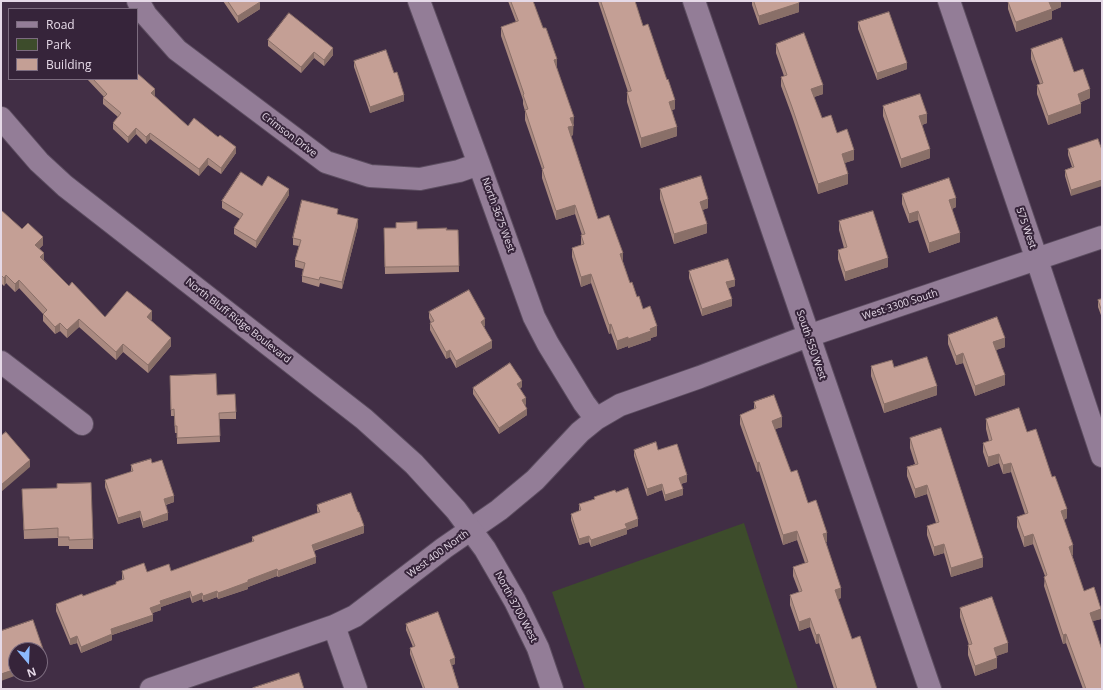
<!DOCTYPE html>
<html>
<head>
<meta charset="utf-8">
<style>
	body { margin:0 }
	#map { position:relative; width:1103px; height:690px; overflow:hidden; background:#412e45; font-family:"Open Sans",sans-serif }
	canvas { display:block }
	.frame { position:absolute; inset:0; border:2px solid #e5d9e7; pointer-events:none }
	.legend { position:absolute; left:8px; top:8px; width:130px; height:72px; box-sizing:border-box; background:#36243a; border:1px solid #7c6c7f; margin:0; padding:5px 7px; list-style:none; font-size:12px; color:#e5d9e7 }
	.legend li { display:flex; align-items:center; gap:8px; height:20px }
	.legend b { width:20px; border:1px solid #7c6c7f }
	.north { position:absolute; left:8px; top:642px; width:40px; height:40px; box-sizing:border-box; background:#36243a; border:1px solid #7c6c7f; border-radius:50%; rotate:161deg; font-size:11px; font-weight:700; line-height:16px; text-align:center; color:#e5d9e7 }
	.north::after { content:''; display:block; margin:auto; width:14px; height:18px; background:#8cb9fc; clip-path:polygon(50% 0,100% 100%,50% 72%,0 100%) }
</style>
</head>
<body>
<div id="map">
<canvas width="1103" height="690"></canvas>
<div class="frame"></div>
<ul class="legend">
<li><b style="height:5px;background:#937d97"></b>Road</li>
<li><b style="height:11px;background:#3d4c2b"></b>Park</li>
<li><b style="height:11px;background:#c49f95"></b>Building</li>
</ul>
<div class="north">N</div>
</div>
<script>
const context = document.querySelector('canvas').getContext('2d');
context.lineJoin = 'round';
function paint(path, color) { context.fillStyle = color; context.fill(path, 'evenodd'); }
function strokePath(path, color, width, dash) { context.strokeStyle = color; context.lineWidth = width; context.lineCap = dash ? 'butt' : 'round'; context.setLineDash(dash || []); context.stroke(path); }
function label(font, color, halo, rows, align = 'center') {
  context.font = font + ' "Open Sans",sans-serif'; context.lineWidth = 4; context.setLineDash([]); context.textBaseline = 'middle'; context.strokeStyle = halo; context.fillStyle = color; for (const [text, x, y, turn = 0] of rows) {
    context.save(); context.translate(x, y); context.rotate((+turn || 0) * Math.PI / 180); context.textAlign = isNaN(turn) ? turn : align; if (halo) context.strokeText(text, 0, 0); context.fillText(text, 0, 0); context.restore();
  }
}
paint(new Path2D(`
	M744,523l54,166h-213l-33,-97z`), '#3d4c2b');
const minor = new Path2D(`
	M138,1l8,14 31,35 149,112 44,14 50,3 39,-8 20,-7
	M419,1l60,163 55,153 14,27 36,59 12,16
	M694,1l236,688
	M949,1l88,259 65,196
	M1,362l81,62
	M334,626l22,63
	M151,689l183,-63 21,-10 89,-68 55,-38 36,-30 45,-48 16,-13 24,-14 80,-28 108,-41 294,-99`);
const tertiary = new Path2D(`
	M1,118l38,44 26,24 299,233 50,45 42,46 29,39 30,52 23,47 14,41`);
strokePath(minor, '#5c4d60', 24);
strokePath(tertiary, '#5c4d60', 24);
strokePath(minor, '#937d97', 22);
strokePath(tertiary, '#937d97', 22);
paint(new Path2D(`
	M223,1h36l1,8 -22,14z
	M508,1h25l24,67 17,58h-1v9l-2,1 27,83 25,43 7,21 27,53 -6,2v2l-23,8v-2l-11,4 -6,-17 -2,1 -18,-51 -10,4 -9,-30v-9l9,-3v-10h1l-7,-21 -19,6 -14,-42v-9l-17,-49v-9l-2,-7v-4l-22,-64v-9l15,-5z
	M598,1h37l8,25 32,83 -3,1 5,26 -36,12 -14,-46v-10h1z
	M752,1h47v11l-40,13 -7,-20z
	M1008,1h53v6l-9,4v8l-36,13 -8,-23z
	M858,22l49,47 -30,11 -19,-51z
	M268,40l65,15 -9,11 -10,-8 -13,15 -33,-27z
	M776,44l47,50 -9,3 8,21 15,15 17,27 -10,3 4,21 -30,10 -26,-78 -11,-30v-9l3,-1 -8,-23z
	M1031,49l43,23 16,26 -9,4v11l-33,12 -11,-31v-9l3,-1 -9,-25z
	M354,61l50,40 -34,12 -16,-46z
	M87,79h50l18,16 -1,1 34,30 48,27 -15,21 -13,-9 -9,11 -49,-37 -4,5 -10,-10 -8,9 -15,-14v-6l5,-6 -15,-13v-6l1,-1z
	M883,106l44,17 -5,2 8,33 -29,10 -18,-52z
	M1098,139l-27,57 -6,-20v-6l7,-3 -4,-12v-6z
	M262,186l27,9 -33,53 -22,-14v-6l6,-9 -18,-11v-7z
	M660,189l48,19 -6,2 5,23 -33,11 -14,-45z
	M902,194l54,13 -4,2 8,33 -31,11 -11,-33 -9,3 -7,-19z
	M1,210l21,19 21,16 -4,4 5,11 25,26 36,31 47,2 -2,2 21,25 -23,27 -25,-21 -7,8 -37,-33 -12,11 -7,-7 -5,3 -12,-13v-7l-24,-26 -4,4 -9,-9 -2,3 -3,-3z
	M338,214l20,12 -16,63 -22,-6 -1,4 -17,-5v-6l1,-7 -8,-2v-7l4,-14 -6,-1v-7z
	M839,221l49,46 -43,14 -7,-22v-9l6,-2 -5,-18z
	M384,228l74,2 1,42 -74,2z
	M689,271l46,15 -7,2 4,18 -30,10 -13,-38z
	M1102,299v19l-4,-11v-7z
	M429,312l56,14h-1l8,22 -36,20 -6,-11 -4,2 -16,-29v-7h1l-2,-5z
	M948,335l57,12 -9,3 9,35 -30,11 -12,-33 -7,2 -8,-21z
	M871,366l23,1 43,28 -53,18 -13,-37z
	M170,376l47,19 19,17v7h-17l1,23 -43,2v-11h-2l-1,-17h-3z
	M522,387l-2,1 6,16 -1,1 2,10 -28,19 -26,-40v-6z
	M754,402l28,25 -7,2 16,43 17,31 19,39h-1l15,56 -3,1 14,40 25,50h-43l-15,-46 -3,1 -6,-17 -11,4 -9,-26v-10l9,-3 -6,-16v-9l12,-4 -8,-23 -14,5 -24,-74 -2,1 -17,-48v-9l14,-6z
	M986,419l41,13 25,45 15,41 -3,2 9,35h-1l12,36 17,28 -9,2 10,68h-19l-17,-46 -3,1 -19,-58 1,-10 -12,-32 -9,3 -7,-20v-10l8,-3 -14,-42 -8,2 -4,-11 -11,4 -5,-15v-9l6,-2 -3,-12z
	M910,438l73,129 -32,10 -7,-24 -10,3 -7,-21v-9l9,-3 -9,-29 -12,4 -8,-22v-9l8,-3 -5,-16z
	M634,450h24l29,32 -6,2 2,11 -18,6 -3,-11 -15,6 -13,-40z
	M152,463l22,39 -8,3 2,15 -25,8 -3,-11 -22,7 -13,-37v-7l26,-8v-7z
	M22,489l71,50v10h-24v-3h-11v-8l-34,1z
	M616,492l22,34 -11,4v4l-36,13 -2,-5 -10,3 -8,-25v-6l8,-3v-7l15,-5v-2z
	M317,505l47,28 -50,18 2,12 -38,14 -1,-1 -29,11v2l-30,10 -1,-2 -14,5 -1,-3 -10,4 -2,-6 -29,10v3l-9,3 1,8 -41,14v5l-31,13 -4,-10 -7,2 -14,-34v-7l27,-8 33,-12v-2l6,-2v-9l25,1 24,-1 81,-29v-5l66,-24 -1,-2z
	M960,608l48,44 -12,4 1,12 -22,8 -7,-21v-10h1l-9,-28z
	M406,624l49,40 -3,1 7,24h-36l-13,-35v-6l3,-1 -7,-17z`), '#a98980');
paint(new Path2D(`
	M1053,1h8v6l-9,4v8l-36,13v-10l33,-20z
	M260,2v7l-22,14v-7z
	M799,3v9l-40,13v-9z
	M333,48v7l-9,11v-6z
	M314,52v6l-13,15v-6z
	M557,59v10l-3,-9z
	M907,63v6l-30,11v-7z
	M823,85v9l-12,4v-9z
	M155,89v6l-4,4v-6z
	M1090,89v9l-12,5v-9z
	M404,95v6l-34,12v-6z
	M675,100v9l-6,2v-9z
	M1081,104v9l-33,12v-9z
	M927,114v9l-8,3v-10z
	M574,117l-1,18 -5,2v-10l2,-9z
	M677,127v9l-36,12v-10z
	M136,128v6l-8,9v-6z
	M150,133v6l-4,5v-7z
	M236,147v6l-15,21v-6z
	M930,149v9l-29,10v-9z
	M854,150v10l-12,4v-10z
	M208,158v7l-9,11v-7z
	M848,174v10l-30,10v-10z
	M1102,180v6l-31,10v-6z
	M289,189v6l-33,53v-7z
	M956,198v9l-7,3v-10z
	M708,199v9l-8,3v-9z
	M575,205v9l-19,6v-9z
	M918,211v9l-9,3v-9z
	M358,219v7l-16,63v-7z
	M707,224v9l-33,11v-10z
	M960,233v9l-31,11v-10z
	M43,237v8l-8,8v-8z
	M44,253v8l-4,-4z
	M623,253v9l-3,-8z
	M888,258v9l-43,14v-9z
	M591,274v9l-10,4v-10z
	M6,275v8l-2,3v-8z
	M19,280v8l-4,4v-8z
	M735,280v6l-9,3v-7z
	M732,299v7l-30,10v-7z
	M152,311v8l-5,6v-8z
	M79,319v8l-12,11v-8z
	M485,319v7l-4,2v-6z
	M60,323v8l-5,3v-7z
	M611,324v9l-2,1v-9z
	M657,326v10l-6,2v2l-23,8v-9l22,-10z
	M628,337v9l-11,4v-9z
	M171,338v8l-23,27v-8z
	M1005,338v9l-12,4v-9z
	M492,341v7l-36,20v-7z
	M123,344v8l-7,8v-8z
	M450,350v7l-4,2v-7z
	M963,353v10l-7,2v-9z
	M1005,375v10l-30,11v-10z
	M522,381v6l-5,3v-6z
	M937,386v9l-53,18v-9z
	M526,398v6l-4,3v-7z
	M527,409v6l-28,19v-6z
	M782,417v10l-10,3v-9z
	M999,454v9l-11,4v-10z
	M30,460v7l-29,25v-7z
	M759,462v9l-2,1v-9z
	M1011,463v9l-8,2v-9z
	M687,475v7l-8,2v-6z
	M662,484v6l-15,6v-7z
	M927,485v9l-12,4v-9z
	M683,489v6l-18,6v-6z
	M174,496v6l-10,3v-6z
	M1067,509v9l-6,3v-10z
	M140,511v6l-22,7v-6z
	M168,513v7l-25,8v-6z
	M638,519v7l-11,4v4l-36,13v-7l34,-16z
	M364,526v7l-52,18v-6z
	M797,531v9l-14,5v-10z
	M827,533v9l-4,1v-9z
	M1033,534v10l-9,3v-10z
	M589,536v6l-10,3v-6z
	M944,544v9l-10,3v-9z
	M1073,545v10l-4,1v-9z
	M316,557v6l-38,14v-6z
	M983,558v9l-32,10v-9z
	M277,569v7l-29,11v2l-30,10v-6l30,-13z
	M841,588v10l-6,2v-10z
	M190,591v6l-29,10v3l-11,4v-6l10,-7z
	M217,591v6l-14,5v-6z
	M202,593v6l-10,4v-6z
	M1101,609v10l-11,3v-9z
	M153,615v6l-41,14v5l-31,13v-6l30,-18z
	M810,618v9l-11,4v-9z
	M819,634v9l-3,1v-9z
	M1066,634v9l-3,1v-9z
	M77,636v7l-7,2v-6z
	M1008,643v9l-14,5v-9z
	M44,652v6l-4,1v-6z
	M455,658v6l-5,2v-6z
	M997,658v10l-22,8v-10z
	M16,669v5h4l-19,7v-7z`), '#896f68');
const building = new Path2D(`
	M228,1h31l1,1 -22,14z
	M511,1h22l10,27h3l11,31 -3,1 20,57 -4,1 3,8 -5,1 30,92 11,-4 14,38 -3,1 10,29 2,-1 5,15 2,-1 4,13 7,-3 7,20 -7,3 1,2 -23,8v-2l-11,4 -6,-17 -2,1 -18,-51 -10,3 -9,-29 12,-4 -3,-9 4,-1 -10,-29 -19,6 -14,-42 2,-1 -19,-58 3,-1 -5,-14 1,-1 -23,-67 17,-6z
	M601,1h34l8,25 5,-2 19,56 1,-1 7,21 -6,2 8,25 -36,11 -14,-46 4,-1z
	M754,1h45v2l-40,13z
	M1008,1h45l-4,1 3,7 -36,13z
	M889,12l18,51 -30,10 -19,-51z
	M289,13l44,35 -9,12 -10,-8 -13,15 -33,-27z
	M804,33l19,52 -12,4 11,29 9,-3 6,18 10,-4 7,21 -12,4 6,20 -30,10 -26,-77 -11,-30 6,-2 -11,-31z
	M1062,38l12,34 9,-3 7,20 -12,5 3,10 -33,12 -11,-31 6,-2 -12,-34z
	M386,50l8,23 3,-1 7,23 -34,12 -16,-46z
	M137,73l18,16 -4,4 37,33 6,-8 24,19 2,-2 16,12 -15,21 -13,-10 -9,11 -49,-36 -4,4 -10,-9 -8,9 -15,-14 8,-10 -18,-15 4,-4 -14,-15h44z
	M920,94l7,20 -8,2 11,33 -29,10 -18,-53z
	M1098,139l4,11v30l-31,10 -6,-20 9,-3 -6,-18z
	M241,172l21,14 6,-10 21,13 -33,52 -22,-13 9,-14 -21,-13z
	M701,176l7,23 -8,3 7,22 -33,10 -14,-45z
	M949,178l7,20 -7,2 11,33 -31,10 -11,-32 -9,3 -7,-20z
	M302,200l36,9 -1,5 21,5 -16,63 -22,-5 -1,3 -17,-4 3,-13 -10,-3 6,-20 -8,-2z
	M1,210l21,19 6,-6 15,14 -8,8 9,8 -4,4 29,29 3,-4 33,35 22,-26 25,20 -5,6 24,21 -23,27 -25,-21 -7,8 -37,-33 -12,11 -7,-7 -5,4 -12,-13 4,-4 -28,-30 -4,4 -9,-9 -2,3 -3,-3z
	M873,211l15,47 -43,14 -7,-22 9,-3 -8,-26z
	M417,222v7l30,-1 -1,2h12l1,36 -74,1 -1,-39h12v-5z
	M728,259l7,21 -9,2 6,17 -30,10 -13,-38z
	M469,290l16,29 -4,3 11,19 -36,20 -6,-11 -4,2 -16,-29 4,-2 -5,-9z
	M1102,299v13l-4,-12z
	M997,317l8,21 -12,4 12,33 -30,11 -12,-33 -7,3 -8,-21z
	M927,357l10,29 -53,18 -13,-38 21,-6 2,7z
	M510,363l12,18 -5,3 9,14 -4,2 5,9 -28,19 -26,-40z
	M216,374l1,21 18,-1 1,18 -17,1 1,23 -43,2v-12h-2l-1,-17 -3,1 -1,-34z
	M774,395l8,22 -10,4 19,51 6,-2 11,33 8,-3 11,33 -4,1 18,54 -6,2 17,49 8,-3 17,53h-40l-18,-55 -3,1 -6,-17 -11,4 -9,-27 12,-4 -9,-24 15,-5 -11,-31 -14,4 -24,-73 -2,1 -17,-48 16,-7 -2,-6z
	M1019,408l8,24 9,-3 16,48 3,-1 12,33 -6,2 12,34 -4,2 15,44 10,-4 7,22 -11,4 12,37v39h-16l-20,-55 -3,1 -19,-58 3,-2 -14,-41 -9,3 -7,-20 11,-4 -17,-50 -8,2 -4,-11 -11,3 -5,-14 9,-3 -6,-21z
	M941,428l42,130 -32,10 -7,-24 -10,3 -7,-21 12,-4 -12,-37 -12,4 -8,-22 11,-3 -8,-26z
	M6,432l24,28 -29,25v-49z
	M656,442l2,8 19,-6 10,31 -8,3 4,11 -18,6 -3,-11 -15,5 -13,-39z
	M151,459l1,4 10,-3 12,36 -10,3 4,14 -25,9 -3,-11 -22,7 -13,-38 28,-9 -2,-6z
	M91,483l2,56 -24,1v-3h-11v-9l-34,2 -2,-41 35,-1v-4z
	M628,488l10,31 -13,5 2,4 -36,12 -2,-4 -10,3 -8,-25 10,-4 -2,-6 16,-5 -1,-2 21,-7 1,2z
	M351,493l7,19h1l5,14 -52,19 4,12 -38,14 -1,-2 -29,11v2l-30,11 -1,-2 -14,5 -1,-3 -10,4 -2,-6 -30,10 1,3 -11,4 3,7 -42,14 1,5 -31,13 -4,-11 -7,3 -14,-35 26,-10 1,2 33,-12v-2l8,-3 -2,-8 22,-8 3,9 22,-8 2,7 83,-30 -2,-4 68,-25 -3,-7z
	M992,597l16,46 -14,5 3,10 -22,8 -7,-21 4,-1 -12,-36z
	M438,612l17,46 -5,2 9,29h-34l-15,-41 5,-2 -9,-22z
	M33,620l11,32 -4,1v-3h-24v19l-15,5v-43z
	M299,673l5,16h-50l-1,-1z`);
paint(building, '#c49f95');
strokePath(building, '#896f68', 1);
label('10px', '#e5d9e7', '#36243a', [
	["Crimson Drive",289,135,37],
	["North 3675 West",498,215,70],
	["575 West",1026,228,71],
	["West 3300 South",900,305,-18],
	["North Bluff Ridge Boulevard",238,321,38],
	["South 550 West",811,345,71],
	["West 400 North",438,554,-36],
	["North 3700 West",516,607,62]
]);
</script>
</body>
</html>
